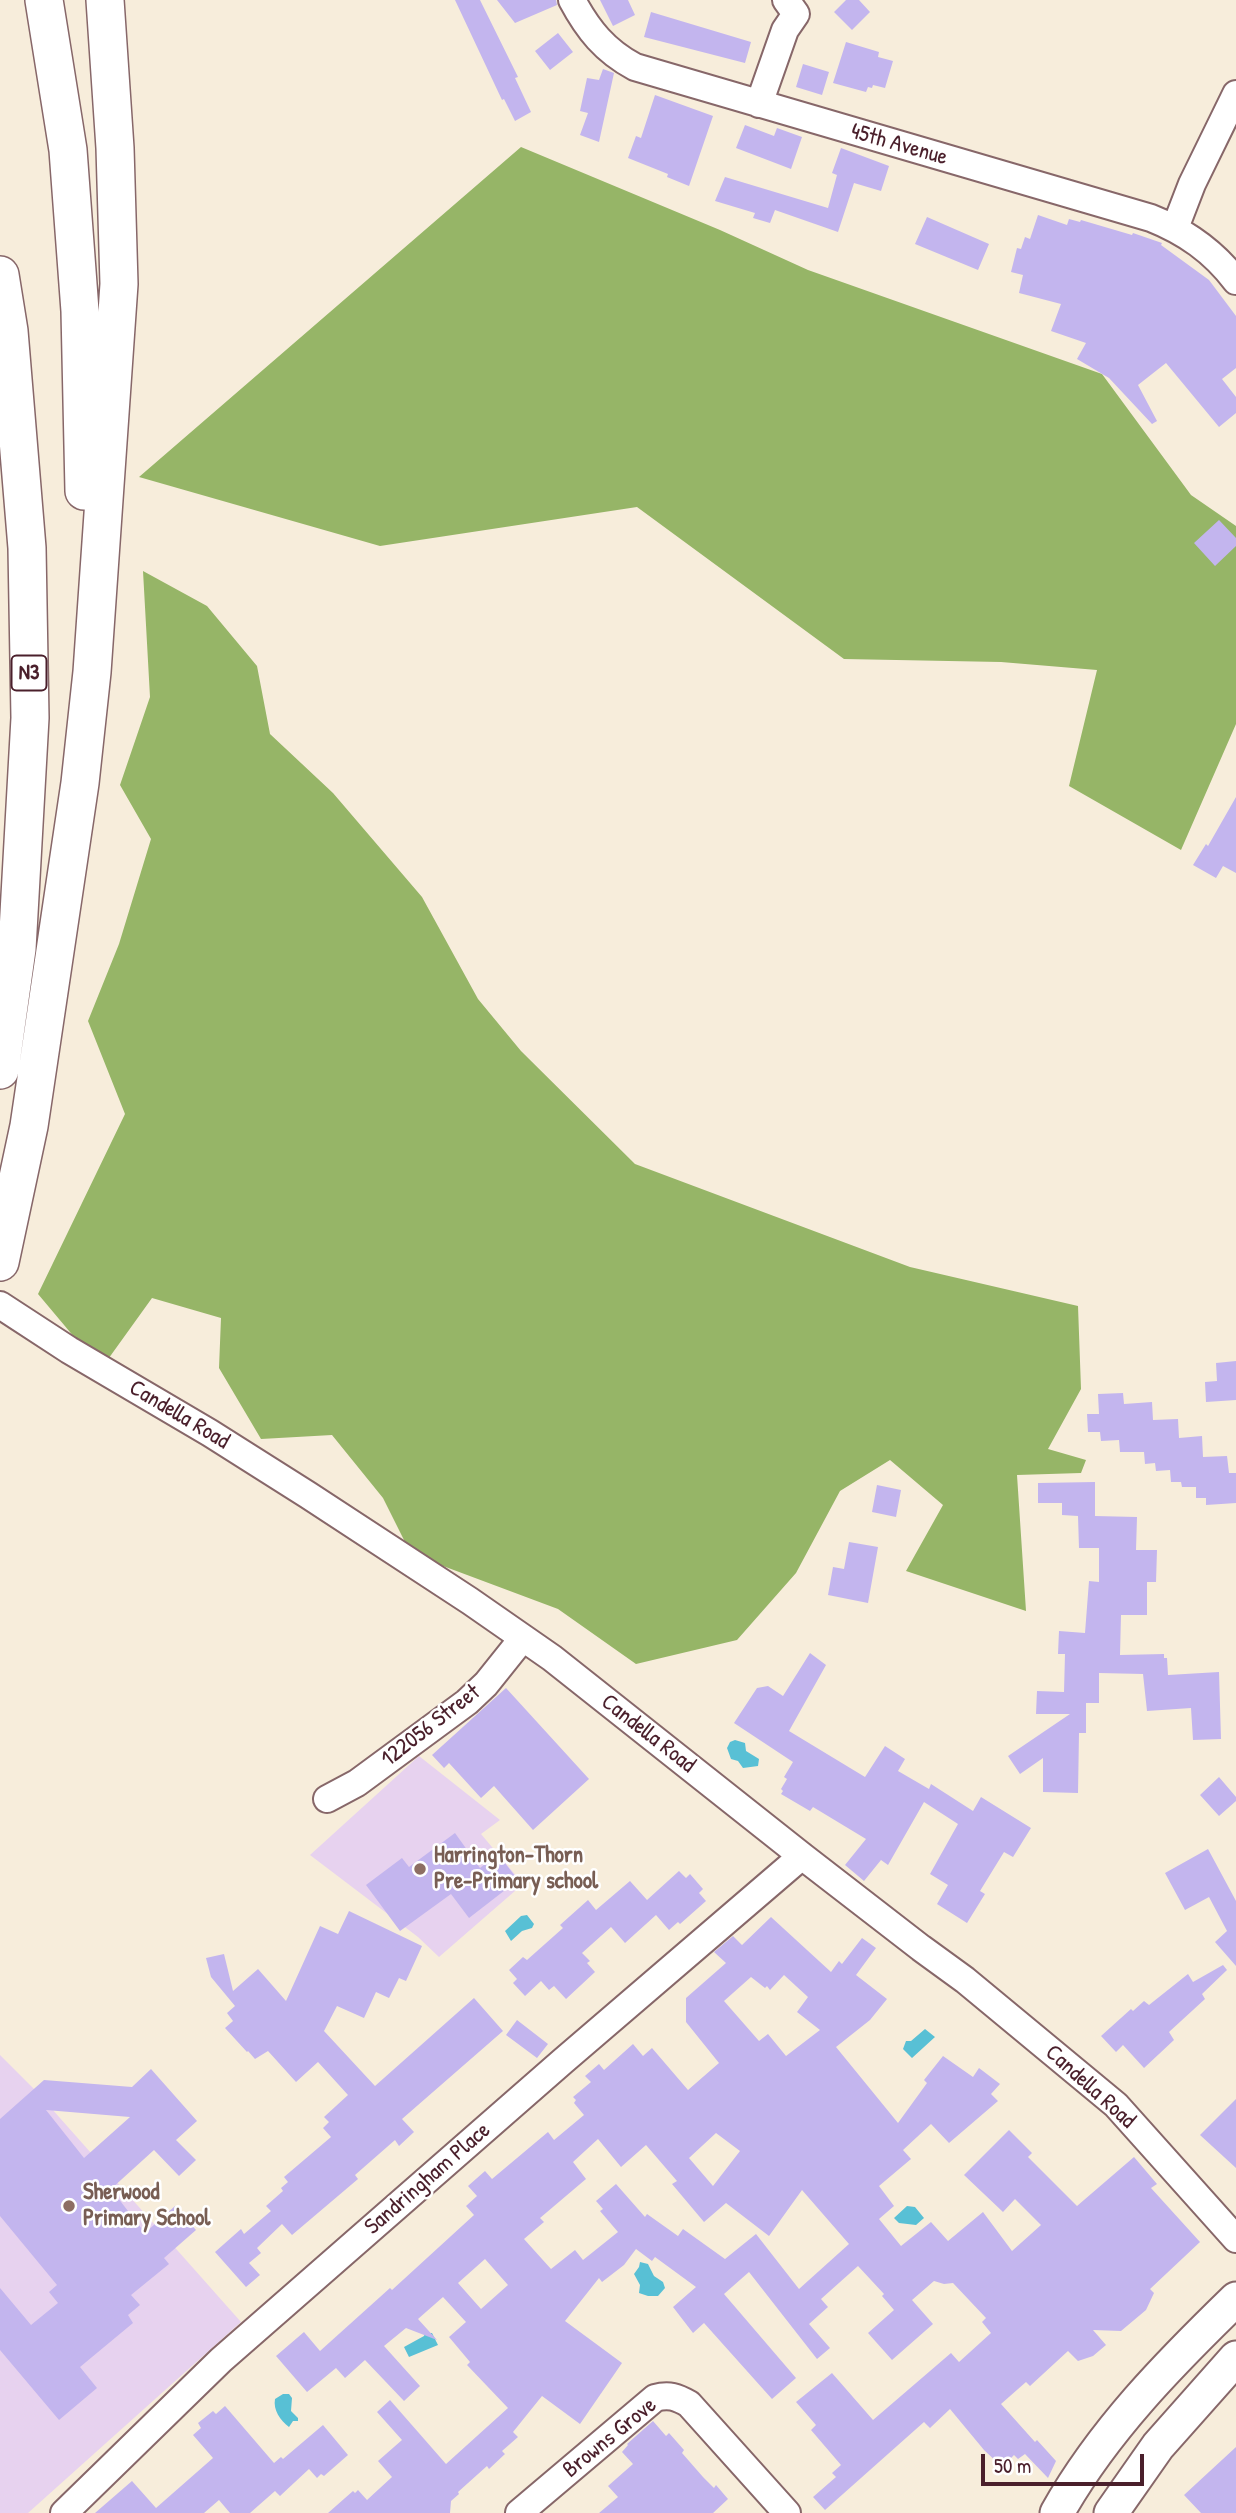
<!DOCTYPE html>
<html>
<head>
<meta charset="utf-8">
<style>
	body { margin:0 }
	#map { position:relative; width:1236px; height:2513px; overflow:hidden; background:#f7eddb; font-family:"Patrick Hand",sans-serif }
	canvas { display:block }
	.scale { position:absolute; left:981px; top:2454px; width:163px; height:32px; box-sizing:border-box; border:4px solid #4a1f2b; border-top:0; padding-left:9px; font-size:21px; line-height:24px; white-space:nowrap; color:#4a1f2b; -webkit-text-stroke:5px #fff; paint-order:stroke }
</style>
</head>
<body>
<div id="map">
<canvas width="1236" height="2513"></canvas>
<div class="scale">50 m</div>
</div>
<script>
const context = document.querySelector('canvas').getContext('2d');
context.lineJoin = 'round';
function paint(path, color) { context.fillStyle = color; context.fill(path, 'evenodd'); }
function strokePath(path, color, width, dash) { context.strokeStyle = color; context.lineWidth = width; context.lineCap = dash ? 'butt' : 'round'; context.setLineDash(dash || []); context.stroke(path); }
function label(font, color, halo, rows, align = 'center') {
  context.font = font + ' "Patrick Hand",sans-serif'; context.lineWidth = 5; context.setLineDash([]); context.textBaseline = 'middle'; context.strokeStyle = halo; context.fillStyle = color; for (const [text, x, y, turn = 0] of rows) {
    context.save(); context.translate(x, y); context.rotate((+turn || 0) * Math.PI / 180); context.textAlign = isNaN(turn) ? turn : align; if (halo) context.strokeText(text, 0, 0); context.fillText(text, 0, 0); context.restore();
  }
}
paint(new Path2D(`
	M419,1756l81,64 -19,14 42,50 -84,73 -21,-20 -108,-82z
	M0,2055l36,36 205,231 -213,191h-28z`), '#e7d2ef');
paint(new Path2D(`
	M521,147l199,83 88,40 294,104 89,121 45,31v198l-55,126 -112,-64 28,-116 -96,-8 -157,-3 -207,-152 -257,39 -241,-69z
	M143,571l64,35 50,60 13,68 63,59 89,104 56,102 43,52 114,113 275,103 168,39 3,83 -33,60 38,11 -5,13 -64,2 9,136 -120,-40 37,-66 -53,-45 -50,31 -44,82 -59,67 -101,24 -78,-55 -147,-55 -28,-56 -51,-63 -71,4 -42,-71 2,-50 -69,-20 -51,71 -63,-75 87,-180 -37,-93 31,-77 32,-105 -31,-54 30,-88z`), '#96b567');
paint(new Path2D(`
	M735,1740l10,3 1,8 13,8 -1,7 -15,2 -5,-7 -7,-2 -4,-11 3,-6z
	M527,1915l7,9 -2,4 -10,3 -11,10 -6,-10 16,-15z
	M925,2029l10,8 -23,21 -9,-9 3,-8h5z
	M907,2206l8,1 9,11 -8,7 -17,-2 -5,-5z
	M640,2262l8,2 6,12 9,6 2,6 -7,8h-10l-9,-3 1,-8 -6,-11 5,-7z
	M425,2333h7l6,12 -29,12 -5,-10 20,-11z
	M283,2394h6l3,4 -1,13 7,7v3h-5l-4,6c-9,-7 -16,-17 -14,-28z`), '#58c0d5');
paint(new Path2D(`
	M455,0h25l38,77 -3,1 16,34 -16,9 -11,-22 -2,1z
	M497,0h59l1,5 -42,18z
	M600,0h28l7,15 -22,11z
	M846,0h13l11,12 -18,18 -18,-18z
	M651,12l100,30 -6,21 -101,-26z
	M558,33l15,19 -23,18 -15,-19z
	M846,42l33,10 -1,5 15,4 -8,27 -12,-3 -1,3 -4,-1 -2,5 -33,-9z
	M803,64l26,8 -7,23 -26,-8z
	M603,69l11,4 -15,69 -19,-7 8,-22 -8,-2 7,-33 12,2z
	M655,95l58,21 -24,70 -22,-9 1,-3 -40,-16 8,-22 5,2z
	M745,125l29,11 3,-8 25,9 -11,32 -55,-21z
	M841,148l48,18 -8,25 -27,-8 -16,49 -63,-22 -5,13 -17,-5 2,-5 -40,-12 10,-24 103,31 9,-33 -5,-2z
	M1038,215l29,10 2,-6 11,3 1,-2 51,15 1,-2 29,10 -1,2 48,35 27,36v52l-14,11 14,18v16l-17,14 -53,-64 -28,22 19,36 -5,3 -43,-46 -32,-19 9,-16 -35,-12 10,-27 -42,-11 4,-18 -12,-3 6,-24 4,1 4,-12 5,2z
	M927,217l62,27 -11,26 -63,-26z
	M1219,520l17,18v8l-21,20 -21,-23z
	M1236,797v76l-13,-7 -7,12 -23,-13 13,-21 2,2z
	M1236,1361v39l-30,2 -1,-20 12,-1 -1,-18z
	M1123,1393l1,11 28,-2 1,18 25,-1 1,19 23,-2 1,21 24,-1 2,17h7v30l-30,2v-7h-10v-11h-14l-1,-5h-10l-1,-12 -14,1 -1,-8 -10,1 -1,-12h-24l-1,-12 -18,1 -1,-9h-12l-1,-18h12l-1,-20z
	M1095,1482v34l42,1 -1,33h21l-1,32h-9v33h-26l-1,40 44,-1v4h3l1,17 51,-3 2,67 -28,1 -2,-32 -44,3 -4,-37 -44,-1v30h-13v30h-7l-1,60 -35,-1v-34l-23,16 -12,-18 62,-42h-34l1,-23 27,1 1,-38h-7l1,-23 26,2 4,-52 10,1v-34h-20l-1,-32 -16,-1v-12h-24v-20z
	M877,1485l24,5 -5,27 -24,-5z
	M849,1542l29,5 -10,56 -40,-8 5,-28 11,2z
	M810,1653l16,12 -37,66 76,46 20,-31 20,13 -7,12 31,18 2,-5 42,27 8,-14 50,31 -18,29 -9,-5 -24,39 5,3 -18,29 -30,-19 11,-19 -18,-11 28,-50 -34,-22 -36,63 -7,-5 -17,21 -19,-16 21,-26 -53,-32 -3,4 -29,-17 2,-3 -2,-2 6,-10 -3,-2 9,-15 -59,-39 23,-35 11,-2 15,10z
	M506,1688l83,91 -56,51 -39,-44 -13,12 -32,-35 -5,5 -12,-13z
	M1219,1777l17,20v4l-17,15 -19,-21z
	M455,1833l25,35 18,-14 20,26 -49,38 -18,-24 -51,37 -34,-46 36,-27 7,9z
	M1208,1849l28,52v65l-21,-24 12,-11 -18,-34 -24,13 -20,-37z
	M679,1871l7,7 4,-4 13,15 -4,4 7,8 -26,23 -2,-2 -9,8 -13,-15 -31,28 -14,-16 -29,26 8,8 -3,2 8,9 -29,27 -12,-13 -5,4 -8,-9 -16,15 -12,-13 4,-4 -8,-9 14,-13 4,3 36,-32 -3,-3 28,-25 8,10 34,-29 17,19z
	M349,1911l73,35 -16,35 -7,-3 -10,20 -13,-6 -12,26 -27,-12 -13,25 51,55 99,-88 29,33 -101,88 12,13 -15,14 -4,-6 -40,35 3,4 -66,56 -10,-11 -25,24 4,5 -12,10 11,12 -14,12 -31,-35 26,-23 3,5 27,-23 -5,-5 17,-15 -2,-3 7,-6 -4,-5 47,-40 -8,-9 6,-6 -5,-5 24,-22 -30,-33 -22,20 -28,-31 -13,8 -7,-8 -1,1 -22,-24 8,-7 -6,-8 8,-7 -24,-29 -5,-19 18,-4 9,37 25,-22 28,32 34,-75 18,8z
	M771,1917l60,55 8,-11 3,3 20,-26 14,10 -20,27 31,24 -17,21 -34,27 62,76 29,-40 -3,-3 19,-24 30,21 6,-9 21,16 -9,10 7,7 -49,42 -18,-19 -28,26 8,9 -32,27 15,20 -15,13 22,27 30,-24 17,19 35,-29 29,39 29,-26 -26,-26 -12,13 -39,-37 45,-45 23,23 -4,4 49,49 57,-49 23,27 -6,4 49,54 -50,47 4,4 -8,17 -25,21 -28,-1 13,15 -13,11 -15,5 -10,-10 -38,35 -4,-4 -25,22 34,38 2,-2 19,21 -8,17 -23,-24 -7,5 -4,-4 -12,12 -18,-17 -34,-41 -20,19 -6,-6 -99,88 -12,-13 23,-20 -4,-4 9,-8 -30,-35 5,-5 -20,-23 36,-29 41,47 78,-67 8,9 32,-29 -9,-11 4,-4 -33,-35 -9,1 -10,-3 -22,19 21,24 -41,36 -24,-27 26,-23 -12,-14 2,-2 -26,-28 -37,33 7,8 -19,17 21,24 -13,11 -68,-87 -25,22 72,84 -24,21 -68,-76 -11,10 -20,-26 23,-20 -41,-30 -3,4 -16,-12 -12,16 -22,17 -3,-4 -34,43 57,42 -42,61 -38,-28 -29,36 5,5 -16,14 3,3 -16,15 -2,-3 -29,26 1,2 -8,7 -1,12h-122l25,-22 2,2 3,-3 9,10 25,-23 -14,-16 24,-21 -25,-28 13,-12 56,64 62,-56 -41,-43 3,-3 -21,-25 17,-15 -23,-25 -25,22 19,21 -31,-12 -22,18 36,40 -16,15 -39,-41 -20,18 -9,-10 -29,24 -31,-36 28,-24 16,19 70,-63 2,2 82,-75 -8,-9 11,-10 -9,-10 17,-15 7,8 56,-47 6,8 30,-25 -10,-12 2,-3 -3,-3 18,-15 -6,-6 14,-12 5,6 29,-26 10,12 9,-8 36,42 31,-27 -33,-41v-24l40,-35 -12,-11 19,-16 9,9zM784,1975l24,22 -11,15 23,18 -34,26 -18,-22 -9,7 -35,-40 27,-24 14,11 2,-2 3,4zM716,2133l24,18 -27,35 -24,-28zM598,2139l23,28 25,-22 31,36 -5,3 32,38 22,-19 43,33 33,-46 47,54 -50,45 -43,-55 -31,25 -42,-30 -5,7 -31,-22 -2,3 -29,-33 -20,17 7,8 -3,2 18,21 -35,28 -8,-10 -24,19 -27,-30 20,-17 -4,-4 46,-39 -13,-17zM485,2259l23,26 -27,24 -23,-26z
	M1223,1965l4,5 -25,24 3,5 -36,33 5,8 -30,28 -21,-23 -7,7 -15,-16 30,-27 2,2 11,-10 5,4 39,-31 5,8z
	M517,2020l31,24 -11,14 -31,-23z
	M151,2069l46,52 -21,19 20,20 -17,16 -25,-26 -43,39 34,44 30,-27 21,24 -32,28 5,6 -38,31 9,10 -12,10 5,8 -53,44 17,21 -38,32 -59,-70v-62l31,37 27,-22 -9,-11 8,-7 -57,-69v-97l44,-39 88,7zM46,2110l84,7 -46,41z
	M1236,2099v69l-36,-33z
	M225,2406l49,57 7,-6 2,2 40,-34 25,30 -24,21 -3,-2 -4,4 -8,-9 -29,27 -5,-5 -25,22h-20l-11,-13 -15,13h-109l37,-32 24,27 57,-50 -20,-23 8,-7 -3,-5 15,-12 3,3z
	M653,2421l13,15 3,-3 15,17 -2,3 21,24 11,11 2,-3 12,14 -15,14h-114l19,-16 -10,-11 25,-22 -11,-12 6,-7 -1,-1z
	M1236,2447v66h-35l-17,-18z`), '#c3b5ee');
const minor = new Path2D(`
	M572,0c16,30 33,51 63,67l516,151c35,14 62,33 85,63
	M759,104l26,-74 11,-16 -10,-14
	M1175,228l17,-44 44,-90
	M0,1305l69,45 141,83 98,62 162,106 82,57 250,198 119,92 44,32 151,125 120,134
	M327,1799l30,-16 110,-81 19,-18 36,-45
	M64,2513l157,-153 342,-299 239,-205
	M519,2513l136,-115c14,-4 22,-1 34,6l98,109`);
const major = new Path2D(`
	M1057,2513c46,-82 112,-149 179,-214
	M1111,2513l47,-67 78,-88`);
const highway = new Path2D(`
	M44,0l24,150 12,161 4,180
	M0,275l9,56 18,217 3,170 -13,231 -17,121
	M0,1262l29,-136 51,-343 12,-111 27,-388 -4,-136 -10,-148`);
strokePath(minor, '#876769', 30);
strokePath(major, '#876769', 37);
strokePath(highway, '#876769', 40);
strokePath(minor, '#fff', 26);
strokePath(major, '#fff', 33);
strokePath(highway, '#fff', 37);
for (const [x, y, r, color] of [
	[420,1869,7,"#8d6e63"],
	[69,2206,7,"#8d6e63"]
]) { const dot = new Path2D(); dot.arc(x, y, r, 0, 2 * Math.PI); context.fillStyle = color; context.fill(dot); strokePath(dot, '#fff', 2.5); }
for (const [x, y, w] of [
	[29,673,35]
]) { const box = new Path2D(); box.roundRect(x - w / 2, y - 17.5, w, 35, 5); context.fillStyle = '#fff'; context.fill(box); strokePath(box, '#4a1f2b', 2); }
label('bold 21px', '#4a1f2b', null, [
	["N3",29,673]
]);
label('23px', '#4a1f2b', '#fff', [
	["45th Avenue",899,145,16],
	["Candella Road",179,1415,31],
	["122056 Street",431,1726,-38],
	["Candella Road",648,1734,38],
	["Candella Road",1090,2087,42],
	["Sandringham Place",428,2179,-41],
	["Browns Grove",610,2438,-39]
]);
label('bold 23px', '#785e54', '#fff', [
	["Harrington-Thorn",434,1856],
	["Pre-Primary school",434,1882],
	["Sherwood",83,2193],
	["Primary School",83,2219]
], 'left');
</script>
</body>
</html>
